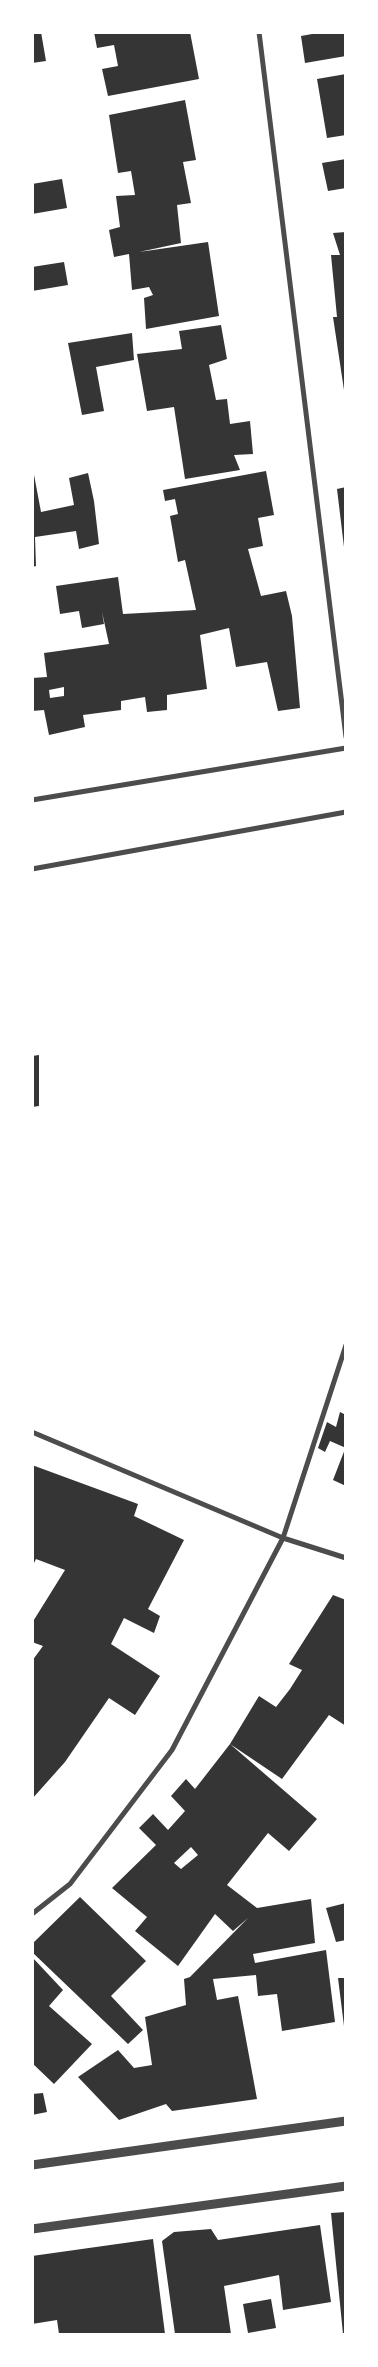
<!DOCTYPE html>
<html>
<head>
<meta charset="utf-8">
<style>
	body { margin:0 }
	#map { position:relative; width:378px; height:2367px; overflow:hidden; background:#fff; font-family:Mulish,sans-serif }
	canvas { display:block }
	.frame { position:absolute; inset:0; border:34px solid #fff; pointer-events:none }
</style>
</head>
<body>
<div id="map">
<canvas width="378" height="2367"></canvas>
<div class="frame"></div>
</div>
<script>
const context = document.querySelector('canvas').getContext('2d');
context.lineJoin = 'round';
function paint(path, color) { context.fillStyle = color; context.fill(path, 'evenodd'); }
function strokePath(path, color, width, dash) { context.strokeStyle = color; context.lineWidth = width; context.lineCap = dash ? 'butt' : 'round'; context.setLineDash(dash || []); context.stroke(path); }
paint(new Path2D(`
	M32,32h9l5,29 -14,2z
	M94,32h96l9,47 -91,17 -6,-27 16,-3 -4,-21 -17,3z
	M323,32h23v24l-41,7 -4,-27z
	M346,74v61l-19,3 -10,-59z
	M185,100l11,60 -13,2 8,41 -14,2 4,38 -42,9 69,-10 11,74 -73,13 -2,-31 9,-3 -4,-8 -17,3 -3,-36 -15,3 -5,-27 11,-3 -4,-31 19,-1 -4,-24 -13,2 -9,-58z
	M346,159v29l-18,3 -6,-28z
	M62,179l5,29 -35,6v-30z
	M346,232v158h-2l-11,-73h4l-6,-62h9l-7,-22z
	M64,262l4,23 -36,6v-24z
	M221,325l6,34 -18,6 7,35 11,-1 3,25 20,-3 3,33 -19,1 6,15 -55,9 -11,-72 -27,4 -10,-57 45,-5 -3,-18z
	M132,333l2,27 -38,7 8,44 -22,4 -14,-72z
	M32,464l9,48 33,-7 -5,-27 19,-5 6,28 5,43 -20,5 -3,-18 -41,6 1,29 -4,1z
	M266,471l8,44 -16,3 5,28 -15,3 13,47 25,-5 6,25 8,92 -22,3 -11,-49 -31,5 -7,-39 -29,7 7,54 -40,6v15l-20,2 -2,-15 -24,4v9l-38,5 2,12 -36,8 -5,-25 -12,1v-33l15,-1 -3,-24 65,-9 -7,-32 2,12 -22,4 -3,-17 -19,3 -4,-28 62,-9 5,37 73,-4 -11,-50 -7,2 -8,-46 8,-2 -3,-15 -10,2 -2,-11zM64,687v9l-14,2 -1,-8z
	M346,487v60h-2l-7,-58z
	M39,1055v51l-7,1v-51z
	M340,1412l6,3v33l-16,-7 -5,11 -7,-4 9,-26 9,5z
	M345,1449h1v37l-13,-6z
	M32,1465l106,39 -4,12 50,24 -36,69 12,7 -6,17 -30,-15 -13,26 49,32 -25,39 -26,-17 -44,64 -33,37v-138l11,-15 -11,-4v-19l33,-53 -29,-11 -4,8z
	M333,1595l13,5v126l-17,-11 -47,64 -52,-35 87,75 -28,32 -21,-18 -41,52 30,23 54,-9 4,44 -62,11 2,9 71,-13 9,72 -53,9 -5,-37 -19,2 -2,-21 -43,4 4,21 21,-4 19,103 -85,12 -6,-7 -47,16 -41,-43 40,-27 16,18 18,-3 -7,-48 41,-12 -2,-26 6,-2 58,-59 -15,13 -18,-17 -37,52 -43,-35 12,-14 -35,-29 44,-43 -17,-17 14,-14 15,16 17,-19 -14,-15 15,-17 9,10 35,-45 29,-48 17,11 14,-18 12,-19 -13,-6zM191,1847l7,8 -17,14 -7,-6z
	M80,1897l66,64 -35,35 32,34 -15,14 -96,-92v-8z
	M346,1903v37l-10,2 -10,-34z
	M32,1957l31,33 -14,16 43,38 -38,40 -22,-21z
	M338,1978h8v48h-2z
	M43,2093l4,19 -15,3v-21z
	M346,2212v122h-3l-12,-121z
	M320,2225l11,77 -48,8 -4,-35 -55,11 7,48h-56l-13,-93 12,-9 37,-3 7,11z
	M153,2239l12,95h-106l-2,-14 -25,4v-68z
	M271,2299l5,29 -28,5 -5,-29z`), '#353535');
strokePath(new Path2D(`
	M259,32l87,705
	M32,800l314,-52
	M32,869l314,-57
	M32,1432l251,106 63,20
	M32,1914l38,-30 102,-134 111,-212 63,-193`), '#4c4c4c', 5);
strokePath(new Path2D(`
	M32,2165l314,-44
	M32,2229l314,-43`), '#4c4c4c', 9);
</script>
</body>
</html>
